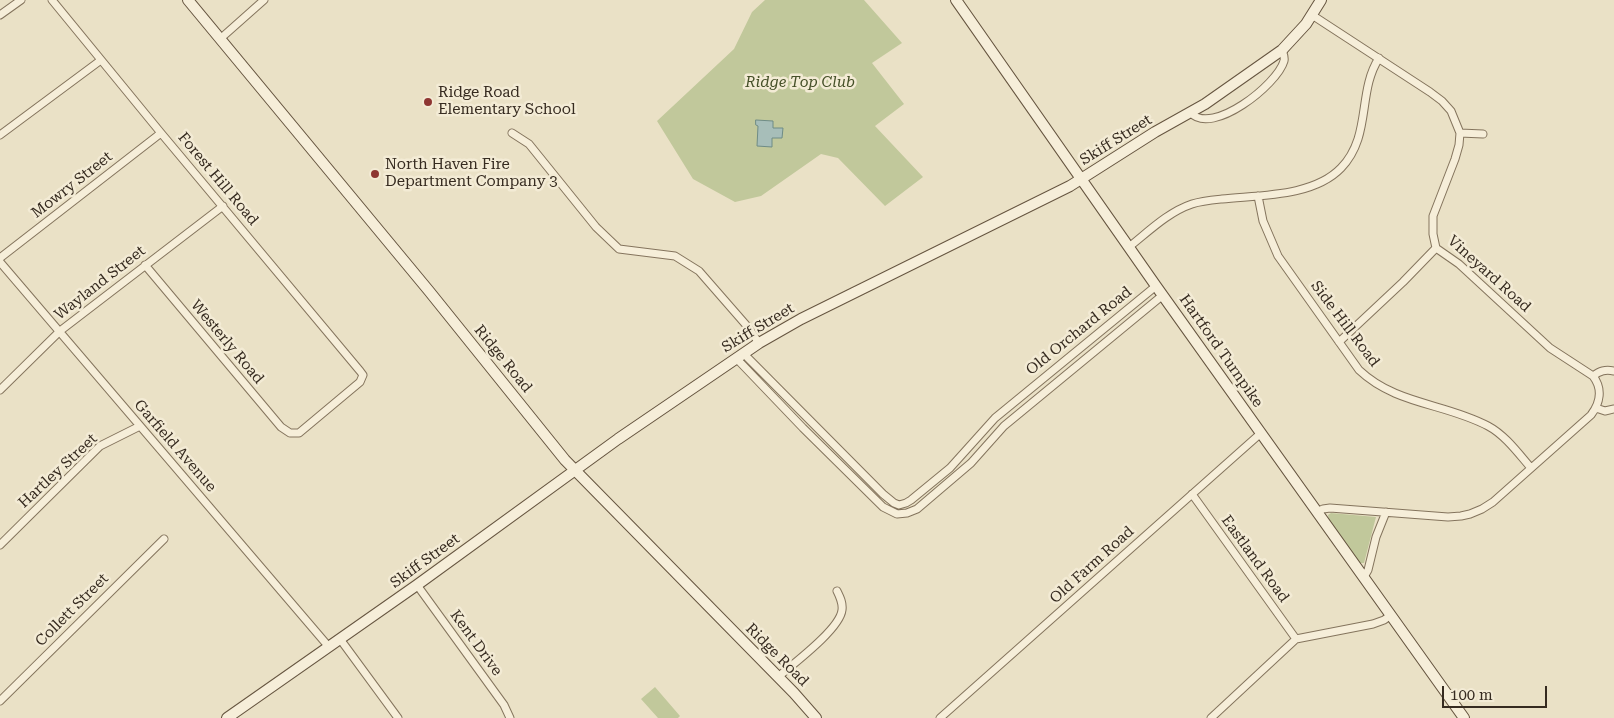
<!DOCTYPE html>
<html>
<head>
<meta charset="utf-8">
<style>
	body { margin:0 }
	#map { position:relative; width:1614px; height:718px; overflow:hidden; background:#eae1c6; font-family:"Roboto Serif",serif }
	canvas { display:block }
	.scale { position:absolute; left:1442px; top:686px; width:105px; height:22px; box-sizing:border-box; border:2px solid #362b20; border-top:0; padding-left:6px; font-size:15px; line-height:18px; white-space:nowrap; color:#362b20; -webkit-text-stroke:4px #f3ebd5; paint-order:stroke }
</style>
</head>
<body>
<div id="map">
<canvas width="1614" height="718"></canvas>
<div class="scale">100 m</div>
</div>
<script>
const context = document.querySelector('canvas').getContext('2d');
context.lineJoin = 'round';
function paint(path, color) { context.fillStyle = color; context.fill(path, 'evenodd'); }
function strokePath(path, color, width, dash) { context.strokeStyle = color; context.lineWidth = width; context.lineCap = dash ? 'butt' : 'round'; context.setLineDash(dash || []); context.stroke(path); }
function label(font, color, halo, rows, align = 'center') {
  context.font = font + ' "Roboto Serif",serif'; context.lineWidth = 5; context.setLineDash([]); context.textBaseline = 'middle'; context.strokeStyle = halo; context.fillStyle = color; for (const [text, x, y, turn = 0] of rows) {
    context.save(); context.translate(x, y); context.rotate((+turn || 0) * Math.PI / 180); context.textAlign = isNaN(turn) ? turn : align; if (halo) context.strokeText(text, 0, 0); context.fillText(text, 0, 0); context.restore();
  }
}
paint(new Path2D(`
	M765,0h99l38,43 -30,20 32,41 -29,22 48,51 -38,29 -47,-48 -17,-4 -60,42 -26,6 -42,-23 -36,-58 77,-72 18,-37z
	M1331,513l45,4 -12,46h-4l-31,-41 -1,-7z
	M655,687l25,29 -2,2h-20l-17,-19z`), '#c1c89b');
const water = new Path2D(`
	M756,120l17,1v7h10l-1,10h-10v9l-15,-1 1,-20 -2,-1z`);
paint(water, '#a7beb9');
strokePath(water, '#6f8c86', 1);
const minor = new Path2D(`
	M52,0l109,133 199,238 3,4 -3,7 -61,51h-9l-9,-6 -136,-162
	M0,15l21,-15
	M1312,15l118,77 12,9 9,10 9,22 -1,12 -4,14 -22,57v18l3,14 23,16 91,84 43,28c10,13 7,27 -2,39l-98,87 -11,7 -12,5 -9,2 -13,1 -118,-9 -7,1 -6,3
	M220,39l44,-39
	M1191,113c21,23 86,-28 93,-52 1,-4 -1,-8 -2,-11
	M512,133l17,11 67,83 23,22 56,7 24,15 48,55 12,17
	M1460,133l23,1
	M0,135l101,-75
	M1258,196l5,25 15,35 81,114c37,35 86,33 129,56 17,9 30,27 43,42
	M1129,247c19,-15 39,-35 63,-43 9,-3 20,-4 30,-5 37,-4 91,-2 119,-31 31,-32 16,-76 38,-110
	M0,258l161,-125
	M0,262l329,385
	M1339,342l64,-60 33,-34
	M743,353l140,141 11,9 5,2 7,-2 5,-3 39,-32 45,-50 161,-132
	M736,358l67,70 80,79 14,7 10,-1 10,-4 54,-46 33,-37 159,-131
	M1593,376c7,-5 12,-7 21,-5
	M0,390l60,-59 163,-125
	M1596,408l9,3 9,-2
	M1192,494l104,145
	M0,545l100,-99 40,-20
	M1364,577l4,-7 8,-33 10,-25
	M417,585l87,120 6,13
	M340,639l58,79
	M778,677c15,-13 62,-48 64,-67 1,-7 -2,-13 -5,-19
	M0,701l164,-162
	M940,718l321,-285
	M1211,718l85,-79 77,-15 11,-4 7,-5`);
const secondary = new Path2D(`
	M188,0l241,291 136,169 229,233 22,25
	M956,0l200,286 308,432
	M227,718l190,-133 201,-146 141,-96 42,-24 269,-133 85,-54 50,-28 77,-54 24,-26 15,-24`);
strokePath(minor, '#84745d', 9);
strokePath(secondary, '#665540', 12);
strokePath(minor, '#f6eed9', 7);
strokePath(secondary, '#f6eed9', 10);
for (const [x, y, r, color] of [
	[428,102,5,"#8e3632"],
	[375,174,5,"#8e3632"]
]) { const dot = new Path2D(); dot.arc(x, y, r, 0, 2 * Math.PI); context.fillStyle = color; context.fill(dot); strokePath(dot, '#f3ebd5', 2); }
label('italic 15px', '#455028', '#f3ebd5', [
	["Ridge Top Club",800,83]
]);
label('15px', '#362b20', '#f3ebd5', [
	["Ridge Road",438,93],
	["Elementary School",438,110],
	["North Haven Fire",385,165],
	["Department Company 3",385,182]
], 'left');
label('15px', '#362b20', '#f3ebd5', [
	["Skiff Street",1116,140,-32],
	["Forest Hill Road",218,179,50],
	["Mowry Street",72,185,-38],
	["Vineyard Road",1489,274,42],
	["Wayland Street",100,283,-38],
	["Side Hill Road",1345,324,53],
	["Skiff Street",758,328,-31],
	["Old Orchard Road",1079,331,-39],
	["Westerly Road",227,342,50],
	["Hartford Turnpike",1221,351,55],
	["Ridge Road",503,359,51],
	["Garfield Avenue",175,446,49],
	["Hartley Street",58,471,-43],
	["Eastland Road",1255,559,54],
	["Skiff Street",425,561,-36],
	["Old Farm Road",1092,565,-42],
	["Collett Street",72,610,-45],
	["Kent Drive",476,643,54],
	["Ridge Road",777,655,45]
]);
</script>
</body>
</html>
